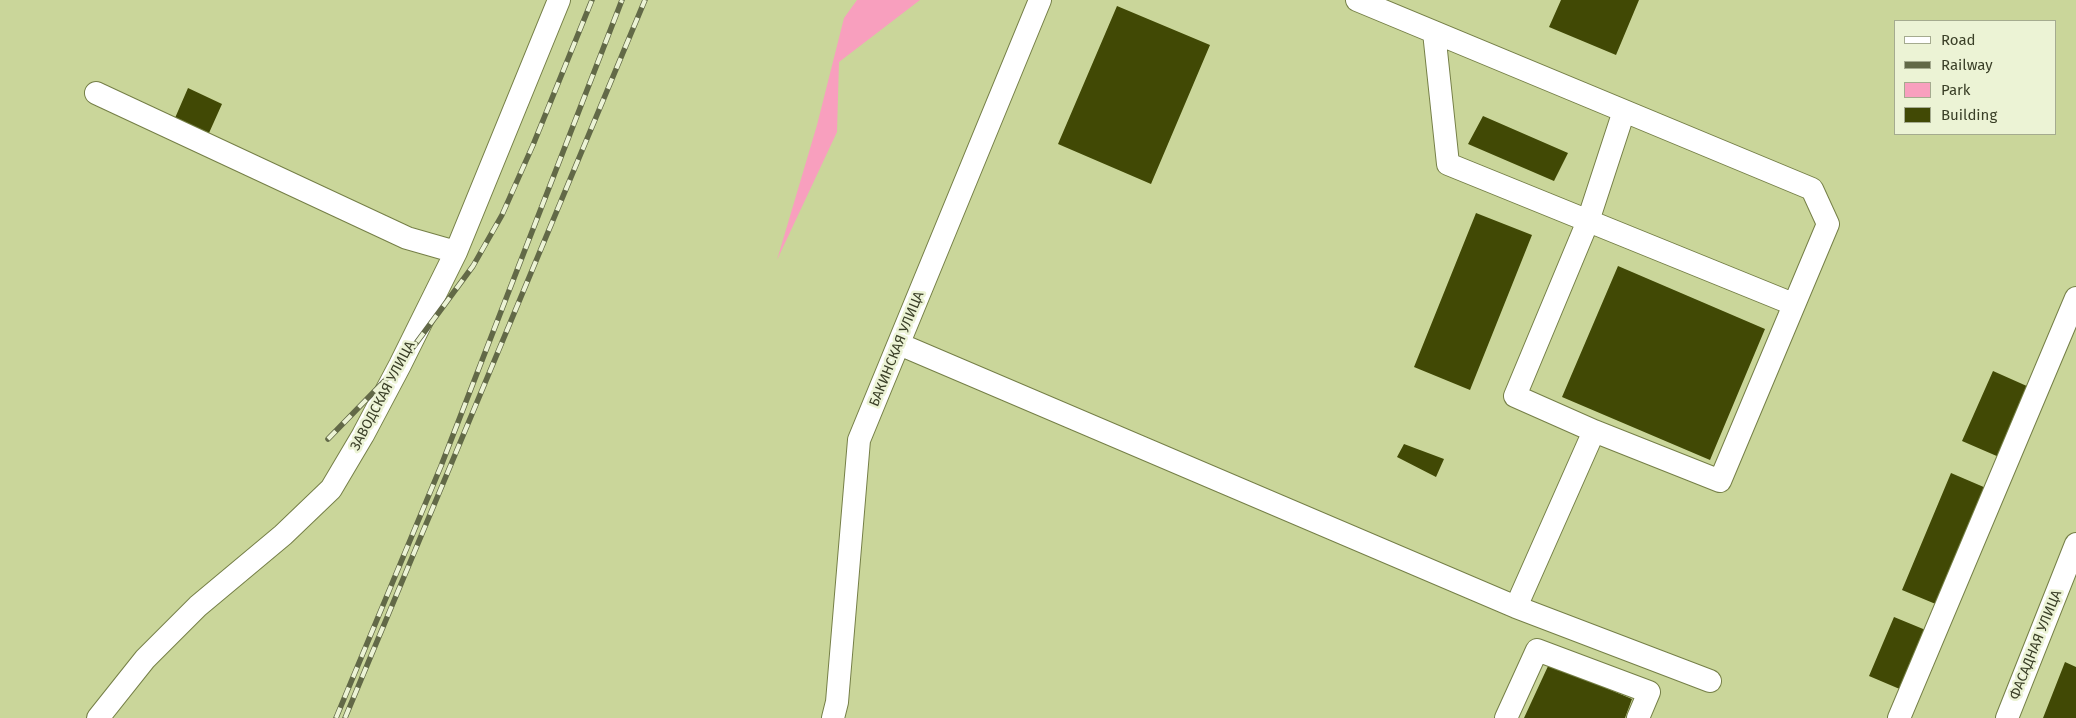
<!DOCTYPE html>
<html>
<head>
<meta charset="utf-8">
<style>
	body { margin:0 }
	#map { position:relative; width:2076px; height:718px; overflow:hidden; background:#cad69a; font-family:"Fira Sans",sans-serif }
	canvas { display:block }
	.legend { position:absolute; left:1894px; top:20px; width:162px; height:115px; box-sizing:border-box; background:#ecf3d5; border:1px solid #a5ab8f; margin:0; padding:6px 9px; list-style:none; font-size:15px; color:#3a3f27 }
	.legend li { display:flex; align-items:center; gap:10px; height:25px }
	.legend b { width:25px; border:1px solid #a5ab8f }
</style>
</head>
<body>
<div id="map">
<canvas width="2076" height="718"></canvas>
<ul class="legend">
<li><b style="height:6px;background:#fff"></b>Road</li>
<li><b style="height:6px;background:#626947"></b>Railway</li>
<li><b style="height:14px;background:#f89fbe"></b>Park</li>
<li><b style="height:14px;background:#414905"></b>Building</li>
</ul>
</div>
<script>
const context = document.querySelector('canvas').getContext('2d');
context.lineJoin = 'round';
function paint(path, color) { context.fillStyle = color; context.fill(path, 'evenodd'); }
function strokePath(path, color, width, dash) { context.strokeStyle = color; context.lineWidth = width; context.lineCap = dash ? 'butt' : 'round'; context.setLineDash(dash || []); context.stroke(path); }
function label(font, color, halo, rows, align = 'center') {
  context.font = font + ' "Fira Sans",sans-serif'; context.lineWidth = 5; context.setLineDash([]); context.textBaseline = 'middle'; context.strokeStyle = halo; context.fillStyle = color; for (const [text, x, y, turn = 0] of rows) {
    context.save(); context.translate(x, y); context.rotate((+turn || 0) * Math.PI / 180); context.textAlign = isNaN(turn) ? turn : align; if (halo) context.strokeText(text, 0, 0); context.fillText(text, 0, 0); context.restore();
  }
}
paint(new Path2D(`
	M857,0h63l-81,62 -2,70 -60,128 40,-135 27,-107z`), '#f89fbe');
paint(new Path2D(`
	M1561,0h78l-23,55 -67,-28z
	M1117,6l93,39 -59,139 -93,-40z
	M188,88l34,16 -13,29 -34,-15z
	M1483,116l85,37 -14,28 -86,-37z
	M1476,213l56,22 -62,155 -56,-23z
	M1618,266l147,63 -55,131 -148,-63z
	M1993,371l36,16 -30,70 -37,-16z
	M1404,444l40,15 -8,18 -39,-20z
	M1951,473l35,15 -48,117 -36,-15z
	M1894,617l34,14 -26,59 -33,-14z
	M2065,662l11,5v51h-33z
	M1549,664l83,35 -7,19h-101z`), '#414905');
const minor = new Path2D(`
	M1357,0l455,189 16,35 -108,257 -126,-50 -78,176 194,74
	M1434,32l14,132 345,140
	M96,93l311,145 49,14
	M899,344l617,263
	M1594,431l-79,-35 73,-175 36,-110
	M98,718l47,-59 53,-53 85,-71 48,-46 32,-54 37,-70 56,-113 103,-252
	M833,718l4,-16 22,-262 181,-440
	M1506,718l31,-68 112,42 -11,26
	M1899,718l177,-420
	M2007,718l69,-174`);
strokePath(minor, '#757f47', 24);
strokePath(minor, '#fff', 22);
const rail = new Path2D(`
	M328,439l72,-74 73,-99 29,-51 31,-70 59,-145
	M336,718l105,-252 181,-466
	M345,718l300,-718`);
strokePath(rail, '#626947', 5.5);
strokePath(rail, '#ecf3d5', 4, [11]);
label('14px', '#3a3f27', '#ecf3d5', [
	["БАКИНСКАЯ УЛИЦА",897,349,-68],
	["ЗАВОДСКАЯ УЛИЦА",383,396,-62],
	["ФАСАДНАЯ УЛИЦА",2036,645,-68]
]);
</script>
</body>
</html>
